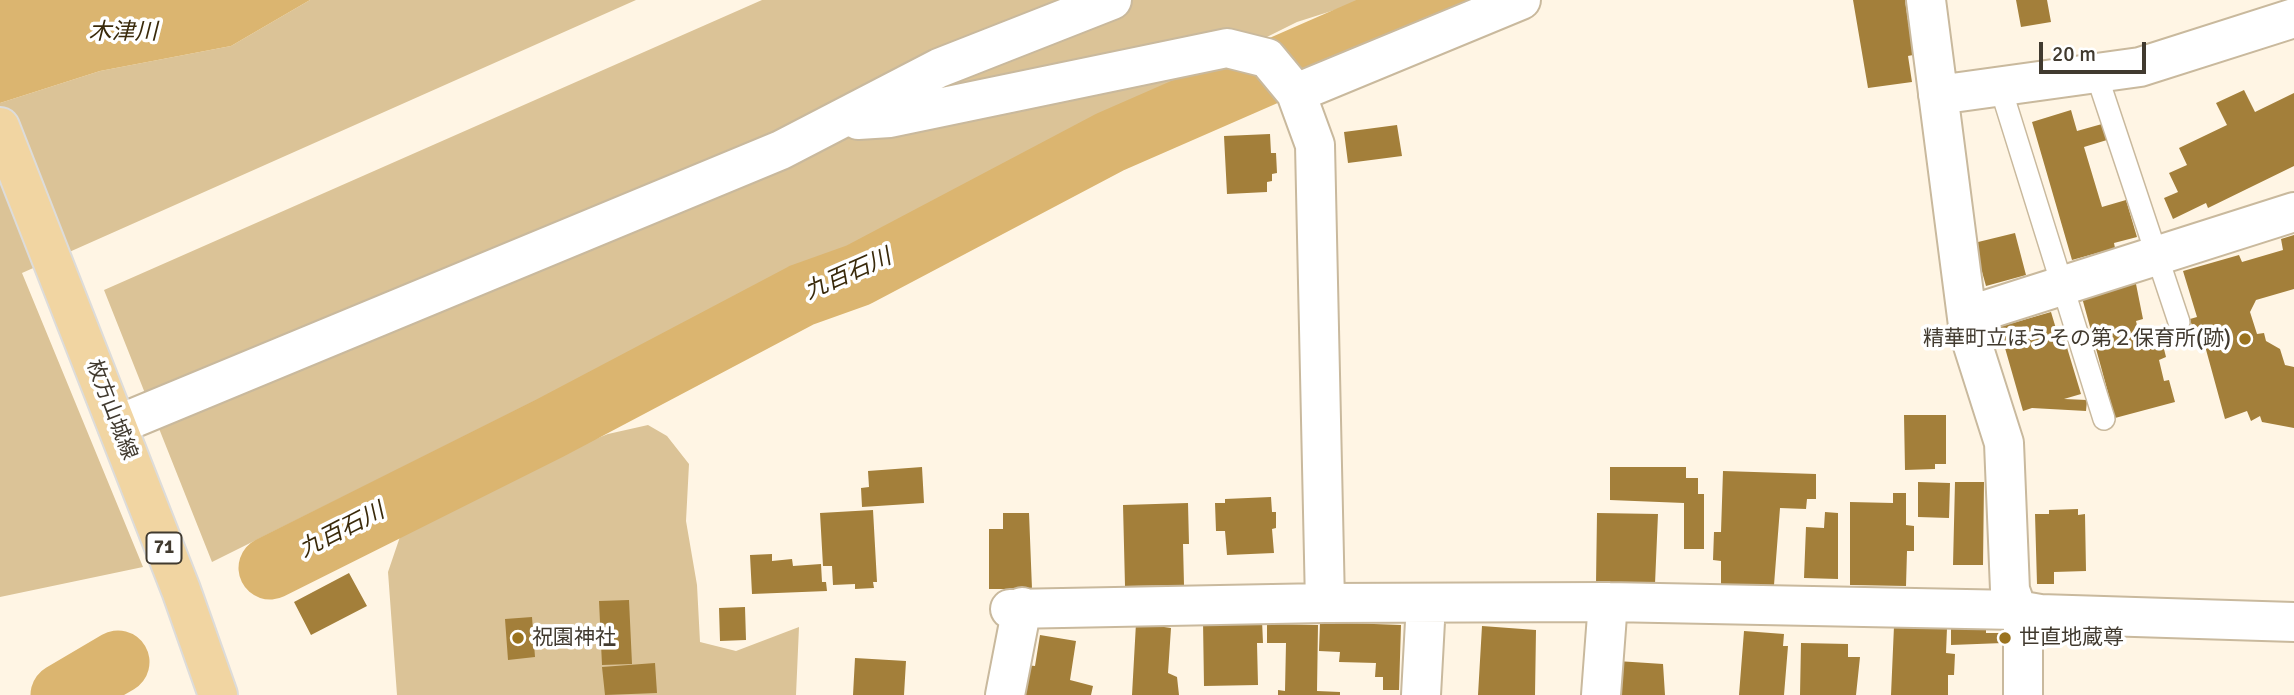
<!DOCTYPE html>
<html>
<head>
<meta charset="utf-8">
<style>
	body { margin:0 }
	#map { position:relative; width:2294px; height:695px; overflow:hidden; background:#fff5e4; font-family:Signika,sans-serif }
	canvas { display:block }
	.scale { position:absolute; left:2039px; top:42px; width:107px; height:32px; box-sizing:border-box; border:4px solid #413a2f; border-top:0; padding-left:9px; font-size:21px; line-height:24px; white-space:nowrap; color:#413a2f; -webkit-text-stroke:5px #fff; paint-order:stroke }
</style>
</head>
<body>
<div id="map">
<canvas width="2294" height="695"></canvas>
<div class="scale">20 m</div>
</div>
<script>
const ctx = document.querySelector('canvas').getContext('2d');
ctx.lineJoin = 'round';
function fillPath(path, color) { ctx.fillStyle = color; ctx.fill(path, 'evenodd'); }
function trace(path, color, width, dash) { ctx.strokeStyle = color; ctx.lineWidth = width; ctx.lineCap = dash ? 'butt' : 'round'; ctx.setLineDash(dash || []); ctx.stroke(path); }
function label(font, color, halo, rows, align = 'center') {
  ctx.font = font + ' Signika,"Noto Sans JP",sans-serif'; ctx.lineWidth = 7; ctx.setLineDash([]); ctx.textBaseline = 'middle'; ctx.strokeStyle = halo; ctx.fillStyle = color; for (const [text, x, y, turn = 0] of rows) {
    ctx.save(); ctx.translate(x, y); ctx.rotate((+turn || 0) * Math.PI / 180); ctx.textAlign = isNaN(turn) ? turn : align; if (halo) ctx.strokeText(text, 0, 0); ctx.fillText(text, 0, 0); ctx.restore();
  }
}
const green = new Path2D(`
	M310 0H636L22 273 143 567 0 597V103L100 71 231 46Z
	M762 0H1366L1297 22 212 562 104 290Z
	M648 425 667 436 689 464 686 521 697 585 700 642 736 651 799 627 796 695H397L388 572 404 525 437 501 608 434Z`);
const water = new Path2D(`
	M0 0H310L231 46 100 71 0 103Z`);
const river = new Path2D(`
	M270 568 550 428 802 295 858 275 1110 142 1435 0
	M62 695 118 662`);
const building = new Path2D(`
	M1853 0H1905L1913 55 1908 56 1912 82 1868 88Z
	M2016 0H2047L2051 22 2021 27Z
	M2244 90 2255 112 2294 93V166L2208 208 2206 203 2173 219 2164 198 2178 192 2169 173 2187 165 2179 148 2227 125 2216 103Z
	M2071 110 2077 131 2102 124 2107 140 2084 147 2102 207 2126 200 2137 237 2114 243 2115 248 2072 260 2032 122Z
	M1397 125 1402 156 1348 163 1344 132Z
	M1270 134 1271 153H1276L1277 173 1272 174V181L1267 182V192L1227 194 1224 136Z
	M2015 233 2026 275 1986 286 1974 243Z
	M2294 235V289L2256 300 2250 312 2257 334 2264 333 2266 341 2280 349 2285 365 2294 367V428L2262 422 2260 416 2251 421 2247 411 2225 419 2202 335 2195 336 2190 319 2197 317 2183 271 2239 255 2242 262 2283 250 2281 239Z
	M2135 279 2143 319 2136 321 2141 342 2161 337 2166 357 2159 360 2164 381 2169 380 2175 402 2115 418 2081 294Z
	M2051 312 2057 332 2062 331 2081 394 2064 399 2087 400 2086 411 2032 408 2023 411 1999 327Z
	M1904 415H1946V464H1935V469L1905 470Z
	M922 467 924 503 862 507 861 488 869 487 868 471Z
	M1610 467H1686V478H1698V494H1704V549H1684V503L1610 500Z
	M1723 471 1816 474V499H1807L1806 509 1780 508 1774 585 1721 584V561L1713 560 1714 532H1721Z
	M1918 482 1950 483 1949 518 1918 517Z
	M1955 482H1984L1983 565H1953Z
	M1893 493H1906V525L1914 526V551H1907L1906 586 1850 585V502L1893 503Z
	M1271 497 1272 512H1276V528L1272 529 1274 553 1227 555 1225 531H1216L1215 503H1225V499Z
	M1188 503 1189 544H1183L1184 585 1125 586 1123 505Z
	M2078 509V515L2085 514 2086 571 2054 572V584H2037L2035 514H2049V510Z
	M873 510 877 582H873L874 588 855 589V584L833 585 832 566H823L820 513Z
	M1825 512 1838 513V579L1804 578 1806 527 1824 528Z
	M1003 513H1029L1032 589H989V529H1003Z
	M1597 513 1658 514 1655 584H1596Z
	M772 554V561L792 559 793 566 821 564 822 582H826L827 591 752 594 750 555Z
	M349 573 367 606 311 635 294 602Z
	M629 600 632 664 602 665 599 601Z
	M745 607 746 640 720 641 719 608Z
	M532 617 535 657 508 660 505 619Z
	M1262 620 1263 643H1257L1258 685 1204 686 1203 621Z
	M1320 622 1401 625 1399 690H1383V677H1375L1376 663 1339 662 1340 652 1319 651Z
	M1136 623 1171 628 1168 673 1177 677 1179 695H1132Z
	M1267 624 1318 625 1317 691 1340 692V695H1278V690L1285 691 1286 643H1267Z
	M1482 626 1536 630 1535 695H1478Z
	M1894 626 1947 628 1946 653 1955 654 1954 675H1948V695H1891Z
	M1951 627H1986V633H2003V643L1951 645Z
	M1744 631 1784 634 1783 646H1788L1784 695H1739Z
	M1040 635 1076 641 1070 680 1093 686 1091 695H1021L1026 665 1035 666Z
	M1801 643 1848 644V657H1860L1856 695H1800Z
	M855 658 906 661 904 695H853Z
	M1617 661 1663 664 1665 695H1615Z
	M655 663 657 693 605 695 602 667Z`);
const service = new Path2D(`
	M2096 73 2179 322
	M2000 86 2104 419`);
const minor = new Path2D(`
	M1926 0 1969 333 2004 443 2010 590 2023 626V695
	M1296 93 1521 0
	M1938 95 2140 67 2294 18
	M858 120 890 118 1227 48 1267 58 1296 93 1315 145 1325 603
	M1967 316 2294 212
	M117 425 781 150 939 68 1112 0
	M1010 609 1325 603 1608 602 2017 610 2040 614 2294 622
	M1005 695 1022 607
	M1421 695 1426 603
	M1601 695 1608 602`);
const primary = new Path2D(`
	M0 127 181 590 218 695`);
const markers = [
	[2245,339,7,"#9a731f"],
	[518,638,7,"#9a731f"],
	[2005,638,7,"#9a731f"]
];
const shields = [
	[164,548,35]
];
const shieldNames = [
	["71",164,548]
];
const poiNames = [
	["精華町立ほうその第２保育所(跡)",2231,339,"right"],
	["祝園神社",532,638],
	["世直地蔵尊",2019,638]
];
const streetNames = [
	["枚方山城線",111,410,69]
];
const waterNames = [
	["木津川",123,33],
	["九百石川",848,275,-24],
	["九百石川",342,531,-27]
];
fillPath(green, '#dbc397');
fillPath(water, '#dbb570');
trace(river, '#dbb570', 63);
fillPath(building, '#a37f3a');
trace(service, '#c9b99d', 24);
trace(minor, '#c9b99d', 42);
trace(primary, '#dddcda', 42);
trace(service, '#fff', 21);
trace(minor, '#fff', 38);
trace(primary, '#f1d5a2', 38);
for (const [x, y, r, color] of markers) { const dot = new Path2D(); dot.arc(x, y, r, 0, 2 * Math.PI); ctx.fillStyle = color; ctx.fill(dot); trace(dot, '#fff', 2.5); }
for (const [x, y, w] of shields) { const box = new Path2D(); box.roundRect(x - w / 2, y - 15.5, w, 31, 5); ctx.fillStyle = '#fff'; ctx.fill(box); trace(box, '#413a2f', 2); }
label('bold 19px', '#413a2f', null, shieldNames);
label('21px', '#413a2f', '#fff', poiNames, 'left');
label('21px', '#413a2f', '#fff', streetNames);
label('italic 23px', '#3a2a0b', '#fff', waterNames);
</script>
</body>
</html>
